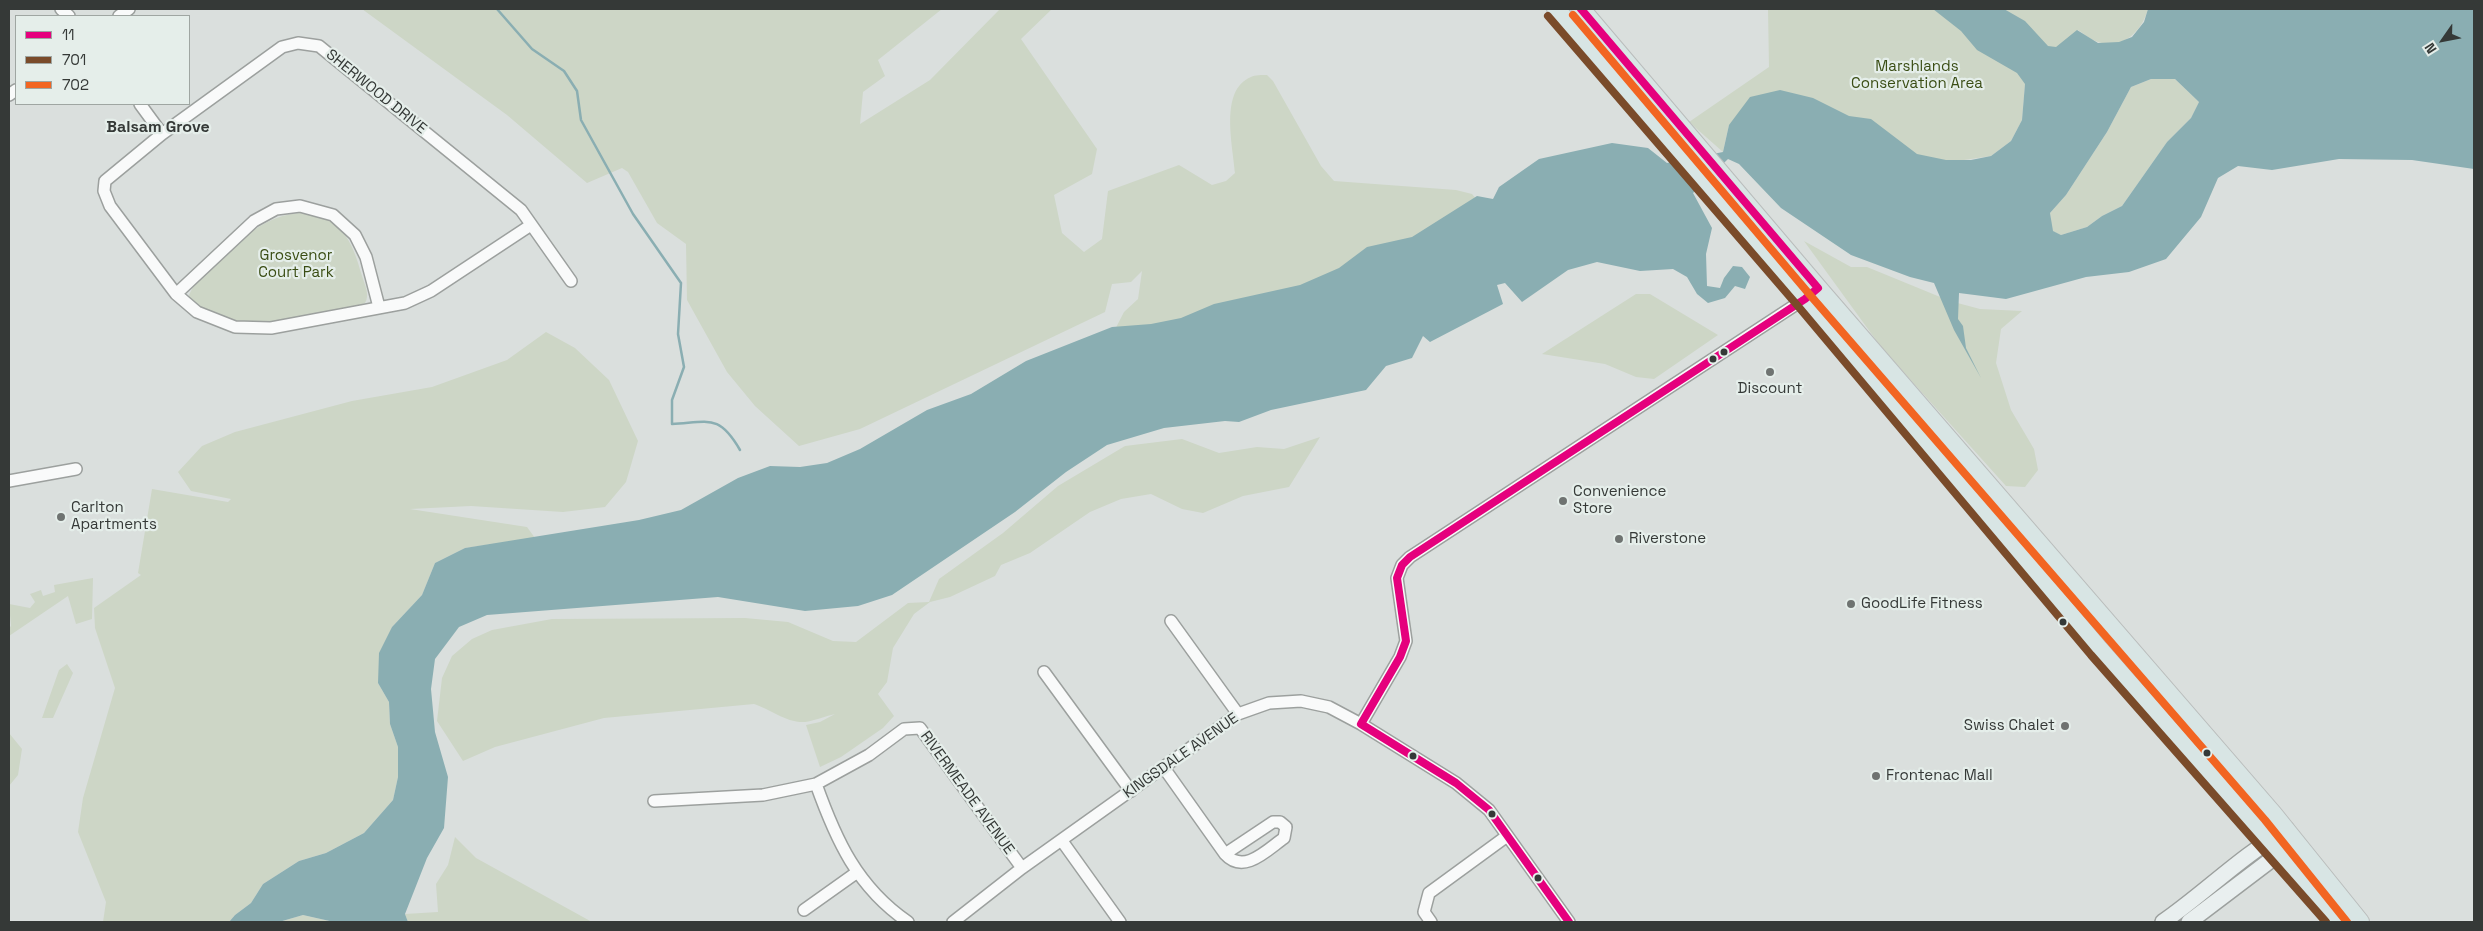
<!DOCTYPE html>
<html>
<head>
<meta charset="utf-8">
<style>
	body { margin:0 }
	#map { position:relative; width:2483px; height:931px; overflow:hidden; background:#dadfdd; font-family:"Space Grotesk",sans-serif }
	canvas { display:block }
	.frame { position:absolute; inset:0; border:10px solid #353937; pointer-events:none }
	.legend { position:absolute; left:15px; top:15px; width:175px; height:90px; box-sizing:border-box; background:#e5eeea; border:1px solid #9fa6a2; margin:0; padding:6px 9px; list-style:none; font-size:15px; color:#353937 }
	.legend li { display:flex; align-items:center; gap:10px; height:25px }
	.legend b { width:25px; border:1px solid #9fa6a2 }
	.north { position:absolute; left:2418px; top:15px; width:50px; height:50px; -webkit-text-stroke:4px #e5eeea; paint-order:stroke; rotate:237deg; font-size:14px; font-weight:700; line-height:20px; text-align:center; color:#353937 }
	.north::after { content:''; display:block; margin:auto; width:18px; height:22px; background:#353937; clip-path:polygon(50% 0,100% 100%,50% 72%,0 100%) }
</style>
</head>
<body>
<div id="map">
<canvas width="2483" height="931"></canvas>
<div class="frame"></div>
<ul class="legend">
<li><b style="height:6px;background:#e5007d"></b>11</li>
<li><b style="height:6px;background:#7a4b2a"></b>701</li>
<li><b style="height:6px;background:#f26522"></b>702</li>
</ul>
<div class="north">N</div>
</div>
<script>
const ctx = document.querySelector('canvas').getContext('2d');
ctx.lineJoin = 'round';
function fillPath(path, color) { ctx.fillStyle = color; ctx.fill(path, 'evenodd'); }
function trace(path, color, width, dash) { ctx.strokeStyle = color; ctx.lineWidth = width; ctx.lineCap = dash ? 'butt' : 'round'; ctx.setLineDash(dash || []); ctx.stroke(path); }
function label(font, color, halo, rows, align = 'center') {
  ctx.font = font + ' "Space Grotesk",sans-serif'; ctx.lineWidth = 4.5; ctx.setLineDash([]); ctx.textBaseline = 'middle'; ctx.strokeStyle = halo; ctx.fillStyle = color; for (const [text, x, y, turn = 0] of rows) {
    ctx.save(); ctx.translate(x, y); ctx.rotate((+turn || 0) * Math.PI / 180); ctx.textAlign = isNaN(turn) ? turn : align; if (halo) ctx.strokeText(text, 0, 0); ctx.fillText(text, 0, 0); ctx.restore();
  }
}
const green = new Path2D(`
	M362 9H942L878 60 885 76 863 92 860 124 930 80 1000 9H1052L1021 39 1097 149 1092 174 1054 195 1062 233 1084 252 1102 239 1108 191 1179 165 1212 185 1226 181 1235 173C1233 145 1219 90 1251 77 1255 75 1262 75 1267 75L1273 81 1321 166 1334 181 1456 190 1472 194 1487 212 1429 254 1107 345 1124 312 1138 299 1142 271 1131 282 1112 284 1105 312 860 429 799 446 755 406 727 372 687 300 686 244 657 223 628 172 622 168 587 183 507 115Z
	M1768 9H2148C2142 31 2123 50 2098 42 2091 40 2084 34 2078 30L2025 85 2022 120 2011 141 1991 156 1964 160 1947 173 1729 125 1723 152 1689 122 1769 67Z
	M2151 79H2175L2199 102 2191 118 2167 142 2122 206 2102 216 2087 227 2061 235 2052 231 2050 213 2066 195 2107 132 2131 87Z
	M299 213C341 215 352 240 362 276 365 285 370 295 365 303 351 308 334 310 319 313 272 322 231 334 190 300L189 295 193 287C224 257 253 217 299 213Z
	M1804 241 1851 267H1867L1950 301 1980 309 2022 311 2001 329 1996 363 2011 410 2034 449 2038 470 2025 487 2006 486 1881 347Z
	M1636 294H1650L1718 335 1654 379 1636 377 1605 364 1542 354Z
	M546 332 575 348 609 380 638 441 626 482 605 507 563 512 471 506 410 509 527 527 535 538 465 548 435 563 422 595 392 627 378 683 389 702 390 724 398 747V777L393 800 364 833 326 853 299 861 263 884 251 903 235 915 229 922H103L106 902 78 832 83 798 115 688 95 628 94 608 141 575 138 573 152 489 228 502 231 499 191 491 178 472 202 446 235 432 352 401 432 387 507 360Z
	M1320 437 1289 487 1243 496 1203 513 1182 509 1151 494 1121 499 1090 512 1030 553 1001 565 995 576 950 597 930 602 914 614 893 648 887 682 878 694 894 716 883 728 841 757 820 767 806 725 820 722 835 714C825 716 814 721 805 722 786 723 770 709 754 704L604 718 495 747 463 761 437 721 442 678 452 656 472 639 492 630 552 619 745 618 788 622 833 641 856 642 908 603 929 602 939 579 1003 533 1058 486 1125 446 1182 439 1219 453 1257 447 1284 449Z
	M93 578 92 619 76 624 68 596 9 636V628L11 626 9 604 30 608 35 602 30 594 41 590 43 596 55 592 54 585Z
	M67 664 73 673 53 718H42L59 670Z
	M9 733 22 749 18 775 9 786Z
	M455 837 476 858 592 922H408L404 911 405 914 438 912 436 884 448 865Z
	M303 915 334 922H279Z`);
const water = new Path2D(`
	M1933 9H2004L2025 21 2048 46 2056 47 2077 30 2098 43 2119 42 2132 37 2144 22 2148 9H2474V169L2412 160 2339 159 2272 170 2238 166 2218 178 2201 217 2166 259 2129 272 2086 277 2006 299 1959 293 1958 319 1963 326 1966 348 1981 378 1954 330 1934 283 1910 277 1851 255 1781 208 1739 164 1728 159 1693 193 1712 228 1706 254 1707 286 1720 288 1724 278 1733 266 1742 267 1750 277 1745 289 1735 286 1725 298 1708 303 1697 294 1687 277 1673 269 1640 271 1597 262 1568 270 1522 302 1505 283 1497 285 1503 304 1430 342 1423 336 1412 358 1386 366 1366 390 1271 410 1239 422 1225 421 1164 428 1107 445 1066 472 1015 512 892 595 858 606 805 611 718 597 487 615 459 627 435 659 431 689 435 732 448 777 444 828 427 858 405 914 408 922H334L303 915 279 922H229L235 915 251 903 263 884 299 861 326 853 364 833 393 800 398 777V747L390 724 389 702 378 683 379 653 392 627 422 595 435 563 465 548 639 520 681 510 738 478 770 466 800 467 827 463 860 449 927 410 971 394 1026 361 1112 327 1151 324 1181 318 1214 304 1300 285 1339 268 1367 247 1412 237 1477 196 1493 199 1499 187 1539 159 1612 143 1648 148 1667 163 1723 152 1729 125 1750 97 1780 90 1813 98 1849 116 1871 119 1917 154 1946 160H1971L1991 156 2011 141 2022 120 2025 84 2017 73 1977 50 1961 31ZM2151 79H2175L2199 102 2191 118 2167 142 2122 206 2102 216 2087 227 2061 235 2053 231 2050 213 2066 195 2107 132 2131 87Z`);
const stream = new Path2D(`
	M497 9 532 49 564 71 577 91 581 120 633 214 681 283 678 334 684 367 672 400V424C710 422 719 414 740 450`);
const minor = new Path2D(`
	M61 9 69 16
	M119 16 129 9
	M9 95 16 90
	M140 104 162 134
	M531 225 431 291 405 303 271 328 235 327 197 312 176 294 110 206 104 191 105 181 162 134 282 47 298 43 319 46 521 210 571 281
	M176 294 254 221 276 209 300 206 333 215 355 235 366 257 379 307
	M9 481 76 469
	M1171 621 1238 714
	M1044 672 1131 791
	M1361 724 1400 657 1406 641 1397 578 1402 565 1410 557 1809 296
	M1164 768 1225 854C1244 875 1267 850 1284 838L1286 827 1280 822H1273L1225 854
	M816 784C836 840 857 887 908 922
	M654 801 763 795 816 784 869 755 904 729 920 728 1022 868
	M1062 841 1120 922
	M804 910 856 873
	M953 922 1022 868 1238 714 1269 703 1301 701 1329 707 1361 724 1456 783 1489 810 1569 922
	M1431 922 1424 912 1429 893 1507 836`);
const secondary = new Path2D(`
	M2163 922C2205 893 2242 855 2287 830
	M2189 922 2280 853`);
const primary = new Path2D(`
	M1556 9 1805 299 2099 649 2339 922
	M1581 9 1818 288 2273 814 2360 922`);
const bus1 = new Path2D(`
	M1361 724 1400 657 1406 641 1397 578 1402 565 1410 557 1805 299 1818 288 1581 9
	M1361 724 1456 783 1489 810 1569 922`);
const bus2 = new Path2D(`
	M1548 16 1797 305 2091 655 2326 922`);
const bus3 = new Path2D(`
	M1573 15 1810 295 2265 820 2347 922`);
const markers = [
	[1724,352,4.5,"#353937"],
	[1713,359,4.5,"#353937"],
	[1770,372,5,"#6f7371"],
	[1563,501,5,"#6f7371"],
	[61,517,5,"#6f7371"],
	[1619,539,5,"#6f7371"],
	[1851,604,5,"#6f7371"],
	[2063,622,4.5,"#353937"],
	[2065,726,5,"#6f7371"],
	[2207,753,4.5,"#353937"],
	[1413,756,4.5,"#353937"],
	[1876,776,5,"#6f7371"],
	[1492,814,4.5,"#353937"],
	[1538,878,4.5,"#353937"]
];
const parkNames = [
	["Marshlands",1917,67],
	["Conservation Area",1917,84],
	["Grosvenor",296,256],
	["Court Park",296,273]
];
const streetNames = [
	["SHERWOOD DRIVE",376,92,39],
	["KINGSDALE AVENUE",1181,756,-35],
	["RIVERMEADE AVENUE",967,793,54]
];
const poiNames = [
	["Discount",1770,389,"center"],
	["Convenience",1573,492],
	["Store",1573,509],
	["Carlton",71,508],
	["Apartments",71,525],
	["Riverstone",1629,539],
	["GoodLife Fitness",1861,604],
	["Swiss Chalet",2055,726,"right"],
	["Frontenac Mall",1886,776]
];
const neighbourhoodNames = [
	["Balsam Grove",158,128]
];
fillPath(green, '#cdd6c6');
fillPath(water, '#8aaeb2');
trace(stream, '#8aaeb2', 2.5);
trace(minor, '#9ca09e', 14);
trace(secondary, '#9ca09e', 18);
trace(primary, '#babdbc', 20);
trace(minor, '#f9fafa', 11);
trace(secondary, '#e9efef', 15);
trace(primary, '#d8e5e4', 18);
trace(bus1, '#e5007d', 8);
trace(bus2, '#7a4b2a', 8);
trace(bus3, '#f26522', 8);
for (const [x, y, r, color] of markers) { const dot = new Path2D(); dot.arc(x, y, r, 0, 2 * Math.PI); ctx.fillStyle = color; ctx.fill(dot); trace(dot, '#e5eeea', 2); }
label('15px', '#3a4d14', '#e5eeea', parkNames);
label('15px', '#353937', '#e5eeea', streetNames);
label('15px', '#353937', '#e5eeea', poiNames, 'left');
label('bold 16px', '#353937', '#e5eeea', neighbourhoodNames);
</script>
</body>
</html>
